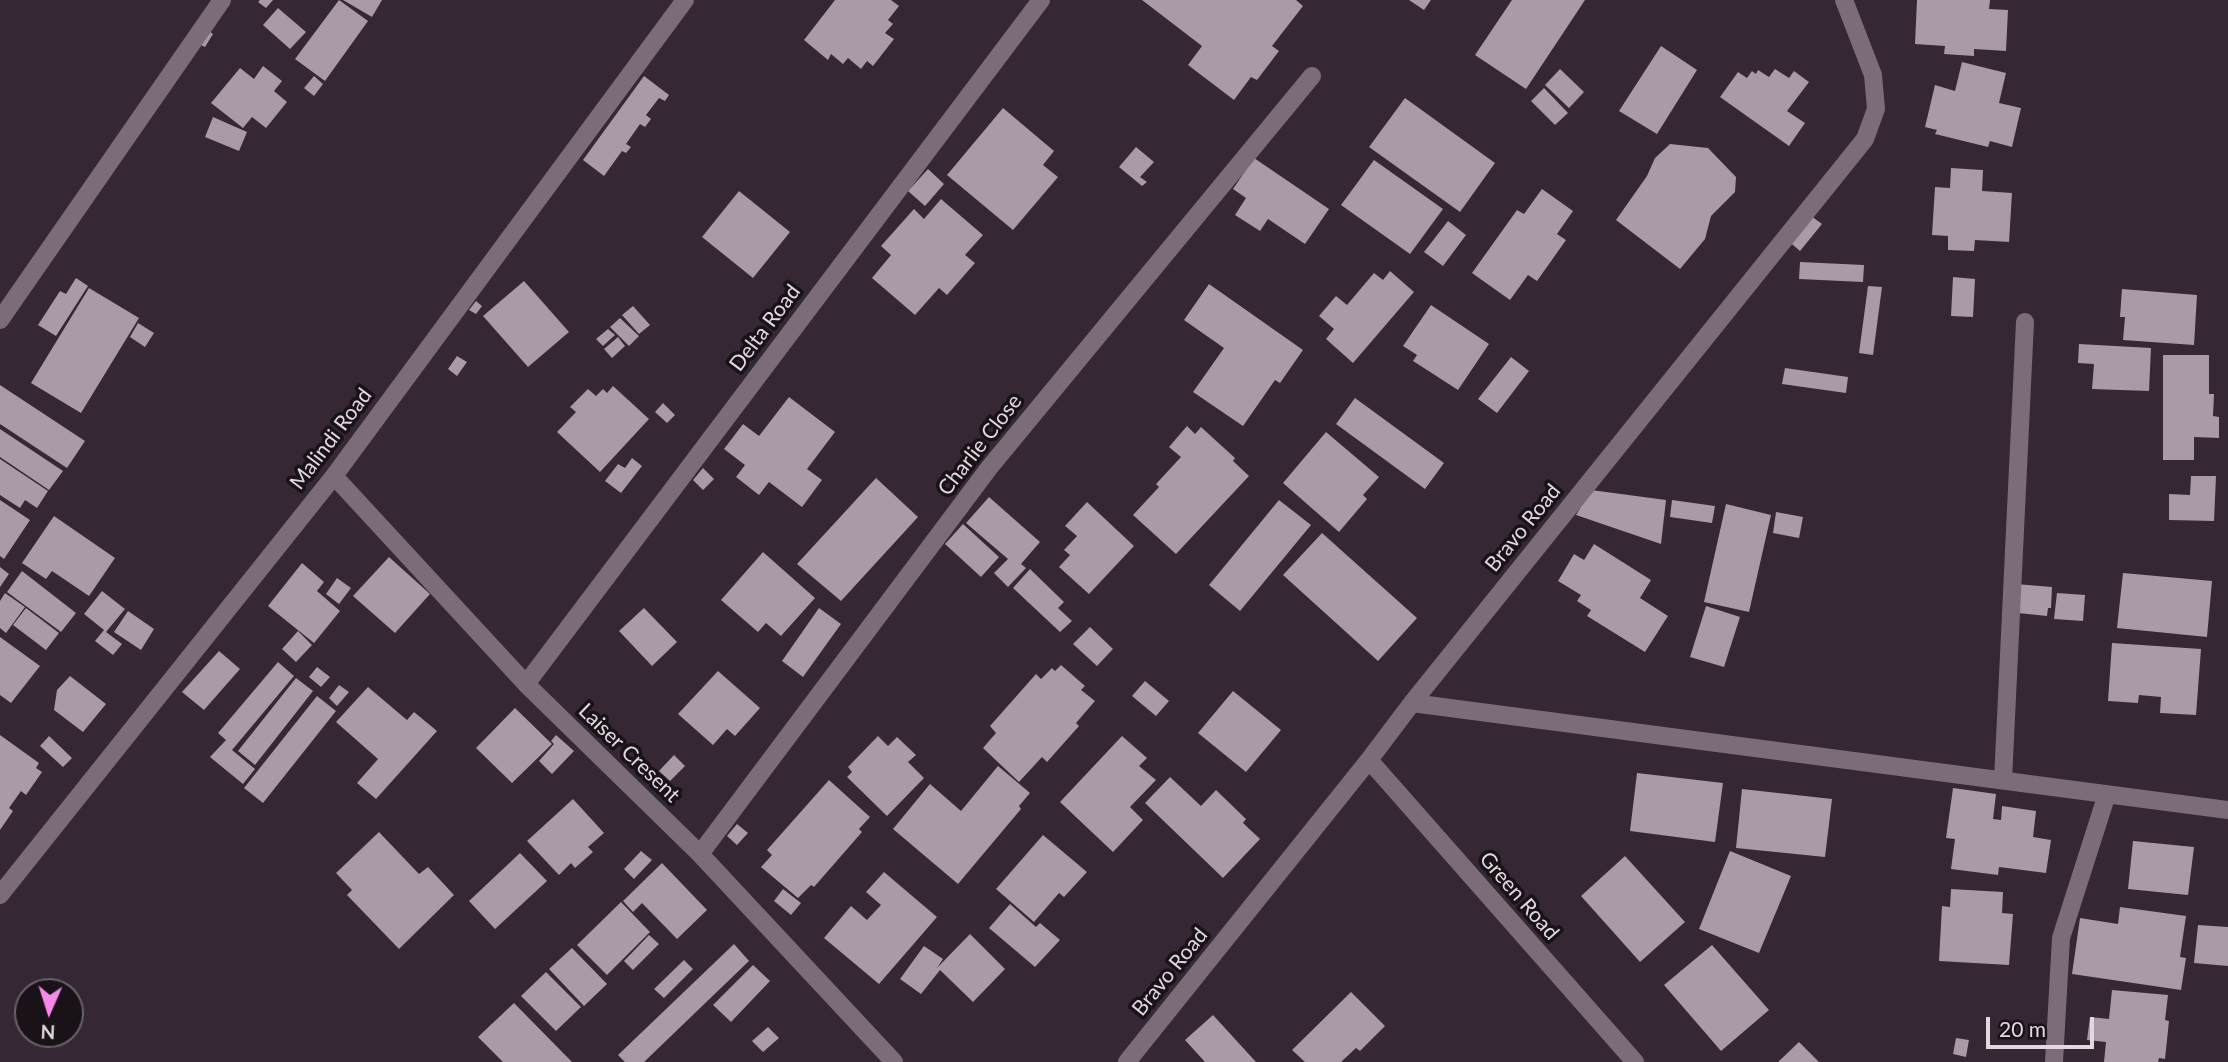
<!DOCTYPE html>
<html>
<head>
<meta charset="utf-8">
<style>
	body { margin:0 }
	#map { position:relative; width:2228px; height:1062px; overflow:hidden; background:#352733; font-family:Lato,sans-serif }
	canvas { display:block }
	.north { position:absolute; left:14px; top:978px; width:70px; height:70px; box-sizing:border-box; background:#191218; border:2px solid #696268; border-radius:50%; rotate:183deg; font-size:19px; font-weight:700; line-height:28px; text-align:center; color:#e2d9e0 }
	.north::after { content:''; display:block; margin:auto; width:24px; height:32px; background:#f788ec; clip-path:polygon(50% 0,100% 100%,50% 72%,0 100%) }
	.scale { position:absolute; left:1986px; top:1017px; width:108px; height:32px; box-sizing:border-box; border:4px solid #e2d9e0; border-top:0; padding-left:9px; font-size:21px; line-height:24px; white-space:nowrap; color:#e2d9e0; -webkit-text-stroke:5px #191218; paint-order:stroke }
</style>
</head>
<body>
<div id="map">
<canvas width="2228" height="1062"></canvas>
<div class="north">N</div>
<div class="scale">20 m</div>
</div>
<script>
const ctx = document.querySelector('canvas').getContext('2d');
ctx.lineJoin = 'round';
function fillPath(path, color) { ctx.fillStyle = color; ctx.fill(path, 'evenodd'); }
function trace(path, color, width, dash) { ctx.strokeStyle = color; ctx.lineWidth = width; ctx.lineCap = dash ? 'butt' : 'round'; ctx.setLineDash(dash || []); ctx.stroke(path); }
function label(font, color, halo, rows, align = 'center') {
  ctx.font = font + ' Lato,sans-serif'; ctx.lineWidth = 7; ctx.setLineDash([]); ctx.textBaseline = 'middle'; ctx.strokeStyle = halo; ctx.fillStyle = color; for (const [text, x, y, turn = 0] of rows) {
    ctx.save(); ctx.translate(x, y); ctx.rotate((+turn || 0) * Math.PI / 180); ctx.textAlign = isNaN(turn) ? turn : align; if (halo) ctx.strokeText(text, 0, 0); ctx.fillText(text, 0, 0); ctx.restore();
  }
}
const building = new Path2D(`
	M260 0H273L266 8 258 2Z
	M339 0 368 21 325 81 295 59Z
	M343 0H382L372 17Z
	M835 0H891L899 6 888 20 893 24 885 33 894 39 873 66 867 61 861 69 848 58 843 64 831 54 828 60 804 40Z
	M1142 0H1296L1303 6 1272 46 1279 51 1257 80 1251 77 1234 100 1188 65 1202 46Z
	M1409 0H1431L1424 10Z
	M1512 0H1585L1526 89 1475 55Z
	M1917 0H1990L1989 9 2008 10 2006 51 1974 49V56L1944 54 1945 46 1915 44Z
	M278 8 306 32 290 49 263 25Z
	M209 31 213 34 205 47 199 44Z
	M1661 46 1697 70 1657 134 1619 111Z
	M1962 62 2006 73 1999 103 2021 108 2012 147 1990 141 1988 147 1935 134 1937 130 1925 127 1935 85 1955 91Z
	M263 66 282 81 274 91 287 102 266 128 252 117 243 128 211 103 240 68 254 79Z
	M1560 69 1584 92 1569 108 1545 85Z
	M1775 69 1789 78 1794 71 1809 82 1787 111 1805 123 1789 146 1720 97 1738 72 1747 78 1752 71 1756 74 1758 70 1769 77Z
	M314 76 323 84 314 96 304 88Z
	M644 76 669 95 665 101 659 98 646 115 651 119 645 127 640 124 626 144 631 147 626 153 622 151 604 176 583 160Z
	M1544 88 1568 113 1555 125 1531 101Z
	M1405 98 1495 163 1460 212 1369 147Z
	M1003 108 1054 151 1043 165 1058 177 1013 230 947 175Z
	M213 117 247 132 239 151 205 137Z
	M1670 144 1708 148 1736 177 1735 192 1711 216 1705 239 1680 269 1616 220 1647 176 1655 158Z
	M1136 147 1154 162 1140 177 1147 182 1142 186 1119 167Z
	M1254 158 1329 209 1305 244 1268 219 1260 231 1235 215 1246 198 1233 189Z
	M1374 160 1443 209 1410 254 1341 205Z
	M1951 168 1983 170 1982 191 2012 193 2009 242 1975 240 1974 251 1948 250V236L1932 235 1935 187 1950 188Z
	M928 169 944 184 925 206 908 191Z
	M1542 189 1573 211 1557 234 1566 240 1537 281 1528 275 1510 300 1472 273 1517 210 1524 214Z
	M739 191 790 232 753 278 702 237Z
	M941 199 983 235 965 255 975 263 947 295 939 288 915 315 872 278 891 255 881 246 914 209 924 219Z
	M1807 213 1822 224 1800 251 1786 239Z
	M1448 221 1466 235 1443 266 1424 252Z
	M1800 262 1864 265 1863 282 1799 279Z
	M1390 271 1414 292 1353 363 1326 339 1334 329 1319 316 1336 296 1347 305 1374 273 1383 280Z
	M1953 277 1975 279 1973 317 1951 316Z
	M76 278 88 286 56 336 38 325 60 291 66 294Z
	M524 281 569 332 528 367 483 316Z
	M1209 284 1303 350 1280 383 1275 380 1243 426 1193 392 1224 348 1184 320Z
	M1868 286 1882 287 1873 355 1859 353Z
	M89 288 139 318 81 413 31 383Z
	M2122 289 2197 295 2194 345 2123 340 2125 317H2120Z
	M476 301 482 306 476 314 469 310Z
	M1431 305 1489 344 1458 390 1413 361 1417 355 1403 346Z
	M633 306 650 325 639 334 622 315Z
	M620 318 639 336 629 346 610 327Z
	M138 323 154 333 145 347 130 337Z
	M608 329 615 335 603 346 596 339Z
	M618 337 625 346 612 358 604 349Z
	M2079 344 2151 348 2149 391 2092 389 2094 364 2078 363Z
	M2163 355H2209V394H2214L2213 416 2219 417V438L2194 437V460H2163Z
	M457 356 467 362 457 376 448 369Z
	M1511 357 1529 371 1497 413 1478 399Z
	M1785 368 1848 377 1846 393 1782 384Z
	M0 385 85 441 67 468 0 424Z
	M613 386 649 419 600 472 557 432 576 412 570 407 588 389 596 396 603 389 607 393Z
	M789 397 835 432 807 469 822 480 802 507 769 482 759 495 736 477 745 465 724 449 743 424 759 436Z
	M1355 398 1444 463 1425 489 1336 424Z
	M663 403 675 415 667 423 655 412Z
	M1187 426 1195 434 1201 427 1235 458 1233 461 1249 476 1176 554 1133 515 1159 487 1156 484 1181 457 1169 447Z
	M0 429 63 471 49 490 0 457Z
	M1326 432 1379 477 1363 495 1367 499 1339 532 1283 483Z
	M632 458 642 466 621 493 605 481 618 464 625 468Z
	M0 459 48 491 37 508 25 500 20 508 0 495Z
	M703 468 714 479 703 490 693 480Z
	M2191 476H2216L2214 521 2169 520V494L2190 495Z
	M876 478 918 517 841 601 797 564Z
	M1591 490 1666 500 1661 544 1576 515Z
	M989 497 1040 542 1021 564 1026 568 1008 587 994 573 1008 559 966 523Z
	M0 500 30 520 4 559 0 556Z
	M1279 500 1311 525 1240 611 1209 585Z
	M1672 500 1715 506 1712 523 1670 517Z
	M1087 502 1134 546 1089 594 1059 567 1070 555 1064 550 1077 536 1065 526Z
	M1726 504 1771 515 1749 612 1704 602Z
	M1776 512 1803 517 1799 538 1773 533Z
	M54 516 115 558 89 596 52 571 46 579 22 563Z
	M963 524 999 557 981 577 945 544Z
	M1322 533 1417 618 1378 661 1283 575Z
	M1594 544 1651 580 1640 598 1668 616 1645 652 1587 616 1591 610 1577 601 1581 595 1558 581 1574 554 1584 560Z
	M763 552 815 598 781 636 766 623 758 632 721 600Z
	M389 557 430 594 395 633 353 596Z
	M302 563 324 582 317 591 340 611 314 643 268 606Z
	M0 567 9 574 0 587Z
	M1030 569 1064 602 1058 608 1072 621 1060 632 1013 588Z
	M22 571 76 613 61 632 7 592Z
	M2123 573 2212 581 2207 637 2117 628Z
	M337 578 351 588 339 604 326 594Z
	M2016 584 2052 587 2051 608H2048L2047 616 2018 613Z
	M102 591 125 609 106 632 122 644 113 655 95 641 104 630 84 614Z
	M5 593 25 607 6 633 0 628V601Z
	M2057 593 2085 595 2083 621 2054 619Z
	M1706 606 1740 617 1724 667 1690 657Z
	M26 608 59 633 46 650 13 625Z
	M644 608 677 642 652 666 619 631Z
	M819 608 841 624 803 677 782 661Z
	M128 611 154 629 141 650 114 632Z
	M1090 627 1113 649 1097 666 1073 644Z
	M298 631 312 645 296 662 282 649Z
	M0 637 40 666 11 703 0 695Z
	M2112 643 2201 649 2196 715 2160 713 2161 697 2139 695 2138 703 2108 701Z
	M219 651 240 669 204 710 182 692Z
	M278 662 294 676 232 750 255 769 243 784 210 757 226 740 218 733Z
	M1061 665 1085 686 1081 690 1095 701 1076 723 1079 726 1047 762 1042 757 1019 782 983 748 996 733 990 726 1036 674 1041 679 1052 668 1055 671Z
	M317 667 330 677 321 687 309 677Z
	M718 671 760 708 735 736 727 729 713 745 678 714Z
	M70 676 106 704 83 732 54 710 57 690Z
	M296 678 313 691 255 765 238 751Z
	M1145 681 1169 701 1156 716 1132 696Z
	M339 685 349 692 337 706 329 698Z
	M368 687 407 720 414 712 437 731 376 799 357 783 378 759 336 722Z
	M1233 691 1281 730 1246 772 1198 733Z
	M317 696 336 711 263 803 244 788Z
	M515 708 552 744 512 783 476 748Z
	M0 735 39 763 36 768 42 772 26 795 21 791 9 808 13 811 0 830Z
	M556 735 574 751 552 774 539 761 554 744 551 741Z
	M49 736 72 758 63 767 40 746Z
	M878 736 888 746 897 737 916 755 908 762 924 778 887 816 847 777 852 772 848 767Z
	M1122 736 1147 758 1139 766 1156 780 1130 807 1143 820 1113 852 1060 802Z
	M674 755 685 766 670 781 659 771Z
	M998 766 1030 793 1019 806 1021 809 958 884 893 829 930 784 961 811Z
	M1637 773 1723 783 1715 842 1630 831Z
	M1170 777 1201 806 1216 790 1246 819 1243 823 1260 839 1223 878 1145 803Z
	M829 780 870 817 859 829 862 832 814 887 811 885 798 898 761 867 772 855 767 850Z
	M1953 788 1996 794 1993 819 2001 820 2002 806 2036 811 2033 837 2051 840 2046 873 1999 867 1998 875 1951 869 1955 839 1946 838Z
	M1742 789 1832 799 1825 857 1736 848Z
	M573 799 604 833 588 847 593 852 575 868 571 863 559 875 527 841Z
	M737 824 748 833 737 845 727 836Z
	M379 832 419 874 428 867 454 895 399 949 347 895 352 890 336 873Z
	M1043 835 1087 872 1064 897 1059 893 1034 922 996 889Z
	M2133 841 2194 847 2188 895 2128 889Z
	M641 851 652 860 634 879 624 869Z
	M1730 851 1791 876 1759 953 1699 929Z
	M520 853 547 881 495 929 469 901Z
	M1625 856 1685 922 1640 962 1581 896Z
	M662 863 707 910 677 939 642 903 633 912 623 901Z
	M884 872 937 917 879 984 824 938 851 906 867 920 881 905 866 892Z
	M783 889 801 903 791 915 774 901Z
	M1951 889 2003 892 2002 913 2013 914 2009 965 1939 961 1942 906 1950 907Z
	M621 902 650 932 607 975 577 945Z
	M1010 904 1036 927 1040 923 1060 940 1035 967 989 928Z
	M2120 907 2186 916 2180 957 2186 958 2181 990 2072 974 2080 918 2118 924Z
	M2198 925 2228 927V966L2194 963Z
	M970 934 1005 969 973 1002 940 970 921 994 900 979 924 946 943 959 937 968Z
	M649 935 659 944 633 970 624 961Z
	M734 944 749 961 644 1062H625L618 1055Z
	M1712 945 1769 1010 1721 1051 1664 985Z
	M572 948 607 984 584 1006 549 969Z
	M684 960 693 969 664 998 654 989Z
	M753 965 770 981 731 1022 713 1005Z
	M546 972 581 1007 556 1031 521 996Z
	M2112 990 2168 995 2165 1020 2169 1021 2165 1059 2159 1058 2158 1062H2104L2106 1042 2087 1040 2090 1017 2109 1019Z
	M1351 992 1385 1026 1360 1051 1356 1048 1341 1062H1305L1292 1050Z
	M514 1003 572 1062H503L478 1037Z
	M1213 1015 1256 1062H1205L1185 1040Z
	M768 1027 779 1038 763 1052 752 1041Z
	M1956 1038 1969 1040 1966 1057 1953 1054Z
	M1799 1042 1819 1062H1778Z`);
const minor = new Path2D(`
	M0 320 222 0
	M334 476 526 684 700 854 894 1062
	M526 684 1041 0
	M1412 703 2228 810
	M1369 760 1635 1062
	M2003 780 2025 322
	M700 854 989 468 1312 76
	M0 895 334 476 685 0
	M1127 1062 1369 760 1412 703 1865 139 1876 109 1873 75 1844 0
	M2054 1062 2061 938 2107 794`);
const streetNames = [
	["Delta Road",765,328,-53],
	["Malindi Road",331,439,-53],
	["Charlie Close",980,445,-52],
	["Bravo Road",1523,528,-51],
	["Laiser Cresent",629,753,44],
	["Green Road",1519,896,49],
	["Bravo Road",1170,972,-51]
];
fillPath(building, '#aa99a7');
trace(minor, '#7c6c7a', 18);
label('21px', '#e2d9e0', '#191218', streetNames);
</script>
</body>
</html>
